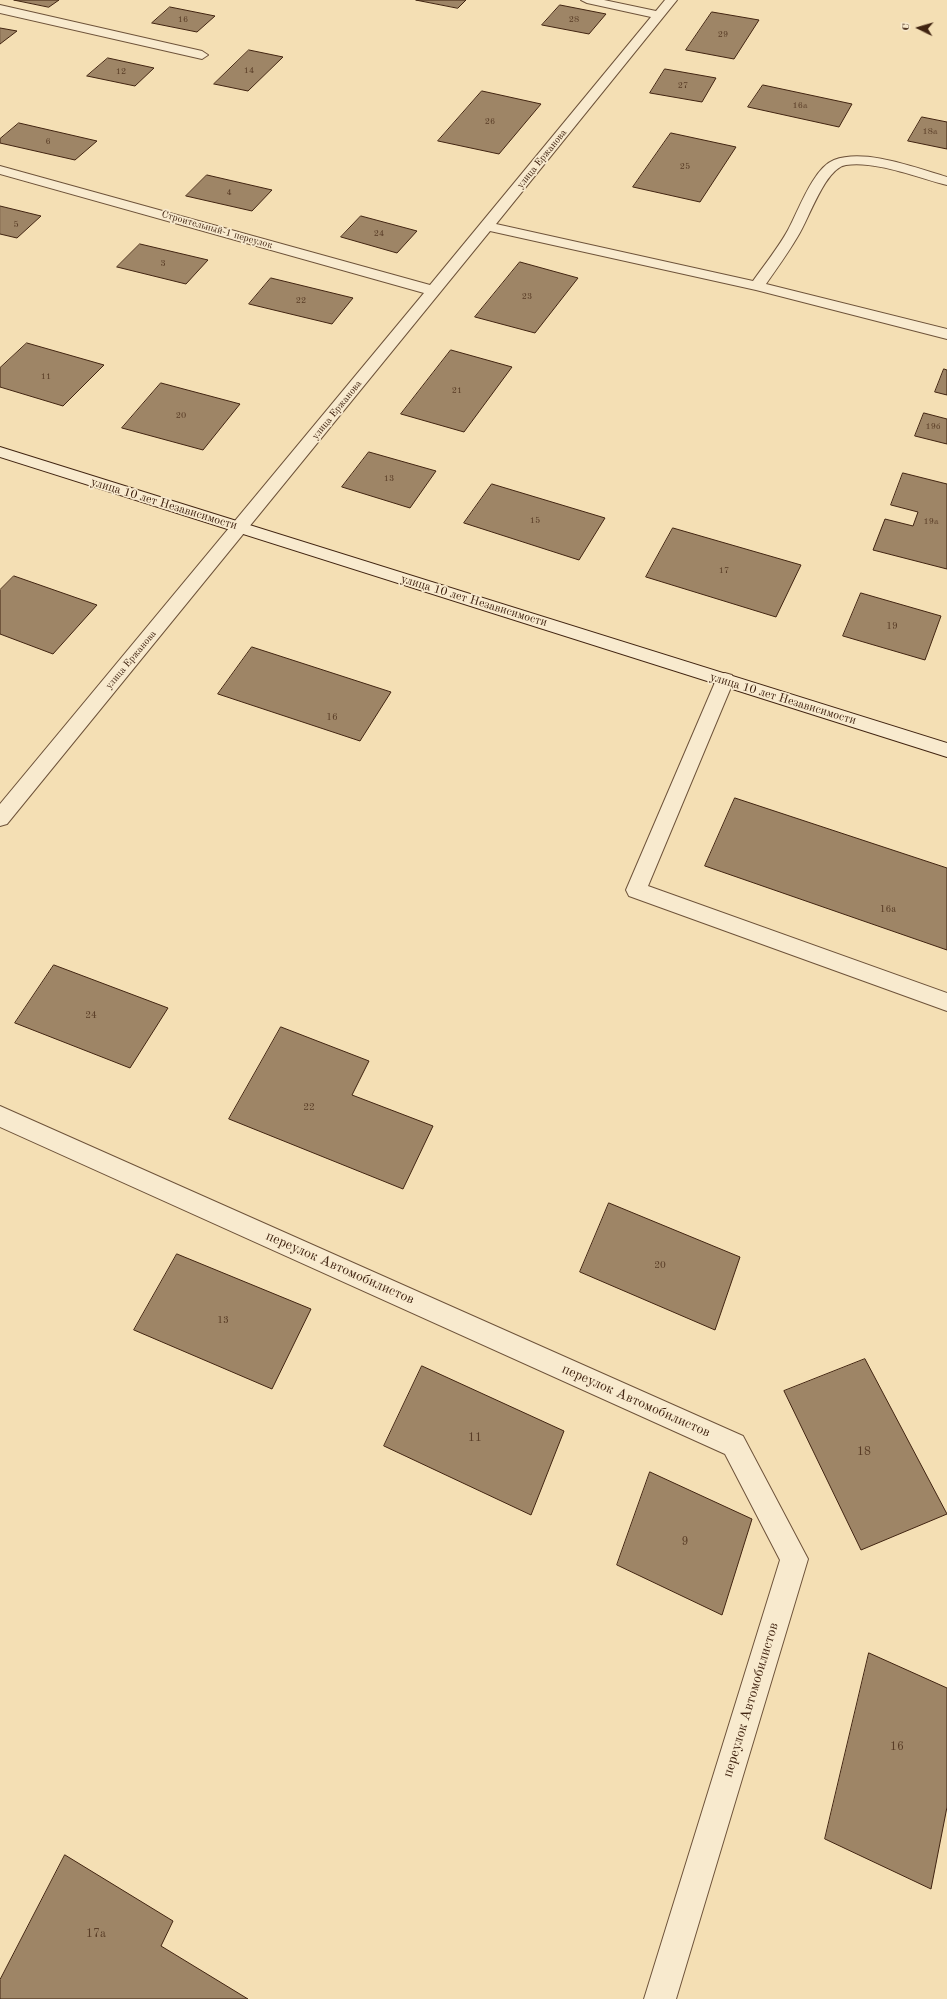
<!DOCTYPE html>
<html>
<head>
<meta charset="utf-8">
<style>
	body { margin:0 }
	#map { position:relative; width:947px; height:1999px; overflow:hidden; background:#f4dfb4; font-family:"Old Standard TT",serif }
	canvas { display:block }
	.north { position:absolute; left:899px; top:8px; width:40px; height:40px; -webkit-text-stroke:3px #f8eace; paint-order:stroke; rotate:275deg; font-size:11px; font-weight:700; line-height:16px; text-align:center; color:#412411 }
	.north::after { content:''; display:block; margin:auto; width:14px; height:18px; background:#412411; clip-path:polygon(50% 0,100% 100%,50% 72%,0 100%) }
</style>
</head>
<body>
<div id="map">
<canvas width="947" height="1999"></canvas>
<div class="north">С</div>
</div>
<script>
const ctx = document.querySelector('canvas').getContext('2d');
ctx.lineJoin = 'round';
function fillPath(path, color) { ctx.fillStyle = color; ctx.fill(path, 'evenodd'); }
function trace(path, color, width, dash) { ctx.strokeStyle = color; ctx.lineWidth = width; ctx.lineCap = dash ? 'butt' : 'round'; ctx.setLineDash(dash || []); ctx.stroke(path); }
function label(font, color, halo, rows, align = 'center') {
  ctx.font = font + ' "Old Standard TT",serif'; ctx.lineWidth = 3.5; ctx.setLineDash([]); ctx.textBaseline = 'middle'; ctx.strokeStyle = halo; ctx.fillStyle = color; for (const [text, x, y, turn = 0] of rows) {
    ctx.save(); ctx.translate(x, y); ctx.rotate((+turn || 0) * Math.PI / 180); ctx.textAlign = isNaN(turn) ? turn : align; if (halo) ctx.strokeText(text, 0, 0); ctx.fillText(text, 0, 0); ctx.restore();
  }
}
const building = new Path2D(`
	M14 0H59L49 7Z
	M416 0H466L458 8Z
	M560 5 606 14 589 34 542 25Z
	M170 7 215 16 197 32 152 23Z
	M712 12 759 20 734 59 686 50Z
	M0 28 17 31 0 44Z
	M249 50 283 57 248 91 214 84Z
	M108 58 154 68 135 86 87 76Z
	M665 69 716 78 702 102 650 93Z
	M763 85 852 104 839 127 748 107Z
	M482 91 541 104 499 154 438 141Z
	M922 117 947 122V149L908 141Z
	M19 123 97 141 75 160 0 143V139Z
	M671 133 736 147 700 202 633 187Z
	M207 175 272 190 252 211 186 196Z
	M0 206 41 216 17 238 0 234Z
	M361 216 417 231 397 253 341 237Z
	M140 244 208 260 186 284 117 267Z
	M520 262 578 278 535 333 475 317Z
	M271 278 353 298 332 324 249 304Z
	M27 343 104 365 63 406 0 387V368Z
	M451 350 512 367 464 432 401 414Z
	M944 369 947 370V395L935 392Z
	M161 383 240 404 203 450 122 428Z
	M924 413 947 419V444L915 436Z
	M369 452 436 471 410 508 342 487Z
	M903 473 947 484V569L873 550 885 519 913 526 918 512 891 505Z
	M492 484 605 518 579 560 464 523Z
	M673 528 801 565 776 617 646 577Z
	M14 576 97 605 53 654 0 634V590Z
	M861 593 941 616 925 660 843 636Z
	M252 647 391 692 360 741 218 694Z
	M735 798 947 868V950L705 866Z
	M54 965 168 1008 130 1068 15 1023Z
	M281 1027 369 1061 352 1095 433 1126 403 1189 229 1119Z
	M609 1203 740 1257 715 1330 580 1272Z
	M177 1254 311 1309 272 1389 134 1330Z
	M865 1359 947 1514 861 1550 784 1391Z
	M422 1366 564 1431 531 1515 384 1446Z
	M650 1472 752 1519 722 1615 617 1565Z
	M869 1653 947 1688V1807L931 1889 825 1839Z
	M65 1855 173 1921 161 1946 248 1999H0V1980Z`);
const lane = new Path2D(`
	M725 673 732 675 734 680 648 886 947 993V1011L629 896 626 890 716 680 718 675Z`);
const street = new Path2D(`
	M581 0H604L656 11 665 0H677L496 224 753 281C765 264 778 248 788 230 798 212 813 168 834 160 865 148 916 168 947 177V185C919 178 874 160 846 165 825 168 809 219 798 236 788 253 777 268 766 284L947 329V339L756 290 490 231 7 824 0 826V804L424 293 0 174V166L430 285 651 17 587 3Z
	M0 5 202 51 208 55 202 59 0 13Z
	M0 1106 743 1436 808 1559 676 1999H644L780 1560 725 1454 0 1127Z`);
const secondary = new Path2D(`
	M0 447 947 743V757L0 457Z`);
const farNumbernames = [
	["16",183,20],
	["28",574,20],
	["29",723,35],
	["14",249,71],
	["12",121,72],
	["27",683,86],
	["16а",800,106],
	["26",490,122],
	["18а",930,132],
	["6",48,142],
	["25",685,167],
	["4",229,193],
	["5",16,225],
	["24",379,234],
	["3",163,264],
	["23",527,297],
	["22",301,301],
	["11",46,377],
	["21",457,391],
	["20",181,416],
	["19б",933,427],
	["13",389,479],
	["15",535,521],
	["19а",931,522],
	["17",724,571]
];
const farStreetnames = [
	["улица Ержанова",542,159,-51],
	["Строительный-1 переулок",217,230,16],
	["улица Ержанова",337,410,-51],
	["улица Ержанова",131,660,-50]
];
const numberNames = [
	["19",892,626],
	["16",332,717],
	["16а",888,909],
	["24",91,1015],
	["22",309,1107],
	["20",660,1265],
	["13",223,1320]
];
const streetNames = [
	["улица 10 лет Независимости",164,504,17],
	["улица 10 лет Независимости",474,601,17],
	["улица 10 лет Независимости",783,699,17]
];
const nearNumbernames = [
	["11",475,1438],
	["18",864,1452],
	["9",685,1542],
	["16",897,1747],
	["17а",96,1934]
];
const nearStreetnames = [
	["переулок Автомобилистов",340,1268,24],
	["переулок Автомобилистов",636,1401,24],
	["переулок Автомобилистов",751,1700,-73]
];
fillPath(building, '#9e8566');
trace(building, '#412411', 1);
trace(lane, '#6e533a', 2);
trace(street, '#6e533a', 2);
trace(secondary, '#412411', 2);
fillPath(lane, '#f8eace');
fillPath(street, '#f8eace');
fillPath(secondary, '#f8eace');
label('9px', '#583c26', null, farNumbernames);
label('10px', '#412411', '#f8eace', farStreetnames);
label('10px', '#583c26', null, numberNames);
label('12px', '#412411', '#f8eace', streetNames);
label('12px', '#583c26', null, nearNumbernames);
label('14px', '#412411', '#f8eace', nearStreetnames);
</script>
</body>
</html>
